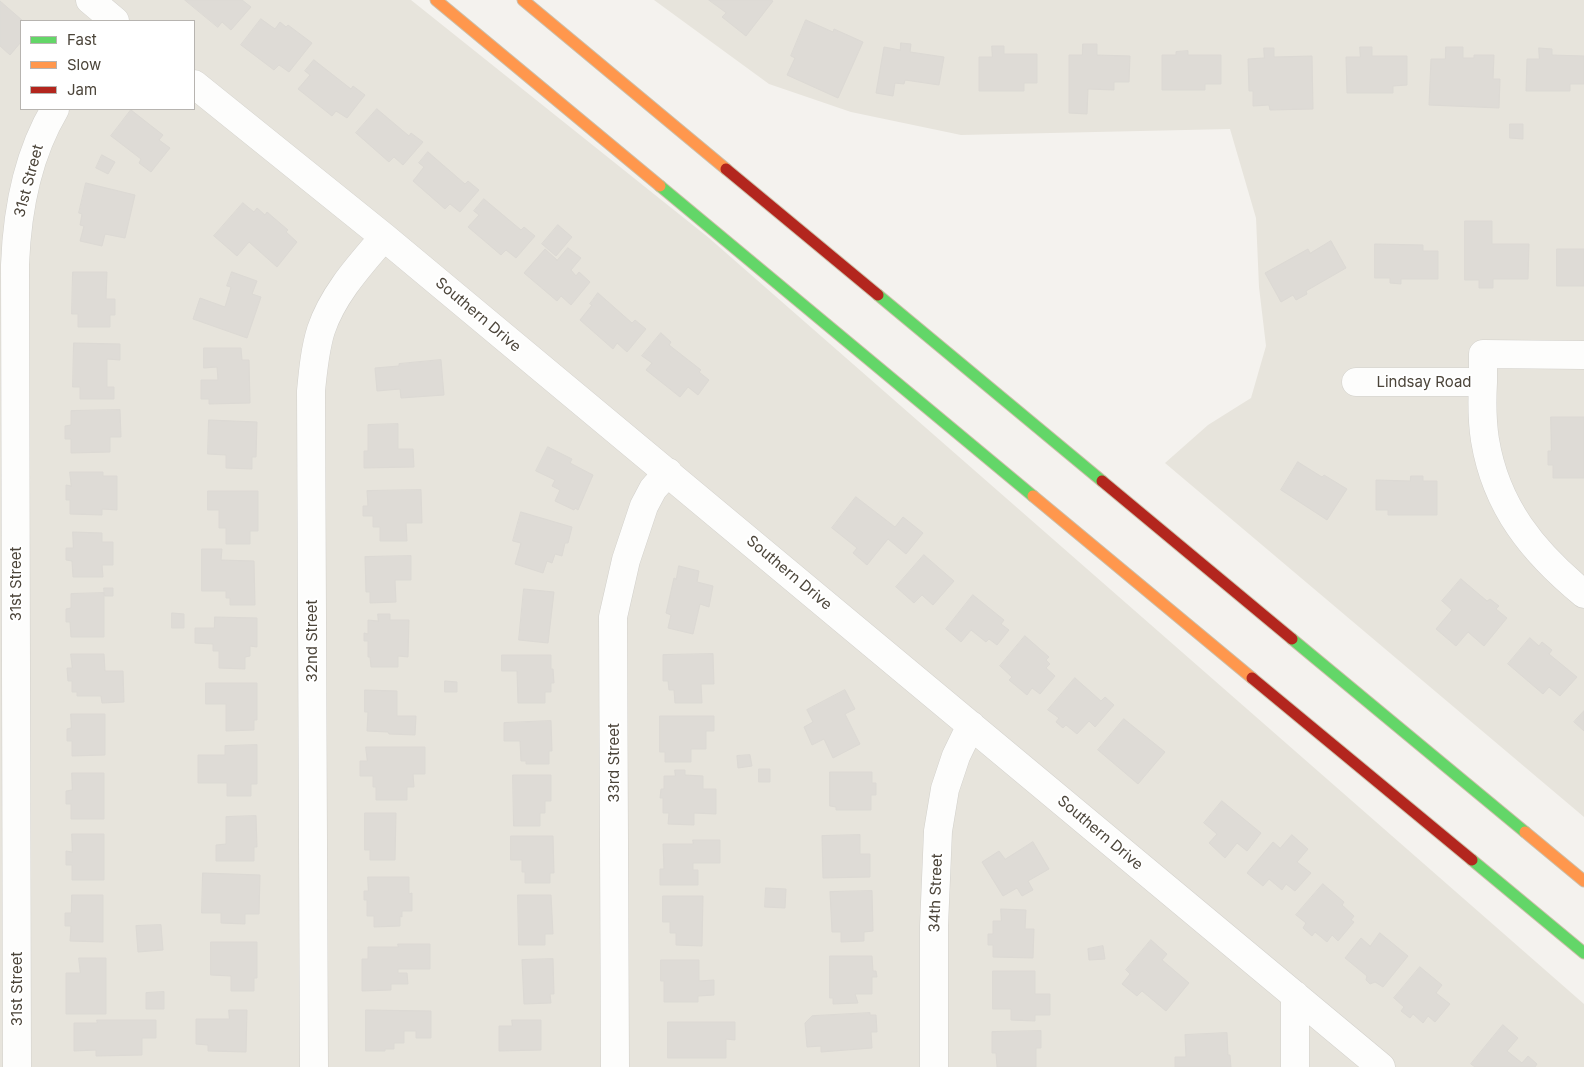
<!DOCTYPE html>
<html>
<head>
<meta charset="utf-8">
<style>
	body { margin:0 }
	#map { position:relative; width:1584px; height:1067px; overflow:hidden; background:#f4f2ee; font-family:Inter,sans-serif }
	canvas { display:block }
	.legend { position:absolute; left:20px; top:20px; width:175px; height:90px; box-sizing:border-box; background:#fff; border:1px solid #b7b4b0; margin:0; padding:6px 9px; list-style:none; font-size:15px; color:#4b4439 }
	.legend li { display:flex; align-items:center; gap:10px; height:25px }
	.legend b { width:25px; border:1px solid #b7b4b0 }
</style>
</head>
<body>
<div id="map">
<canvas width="1584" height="1067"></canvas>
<ul class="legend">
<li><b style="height:6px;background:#63d668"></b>Fast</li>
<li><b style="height:6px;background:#ff974d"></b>Slow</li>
<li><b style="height:6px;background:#b3261e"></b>Jam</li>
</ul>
</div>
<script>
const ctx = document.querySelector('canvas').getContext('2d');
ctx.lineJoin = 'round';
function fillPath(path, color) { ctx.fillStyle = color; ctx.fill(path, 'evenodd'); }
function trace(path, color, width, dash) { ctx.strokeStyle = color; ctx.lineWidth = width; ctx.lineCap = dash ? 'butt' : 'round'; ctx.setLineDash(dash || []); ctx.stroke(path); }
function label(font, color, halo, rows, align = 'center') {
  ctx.font = font + ' Inter,sans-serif'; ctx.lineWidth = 4; ctx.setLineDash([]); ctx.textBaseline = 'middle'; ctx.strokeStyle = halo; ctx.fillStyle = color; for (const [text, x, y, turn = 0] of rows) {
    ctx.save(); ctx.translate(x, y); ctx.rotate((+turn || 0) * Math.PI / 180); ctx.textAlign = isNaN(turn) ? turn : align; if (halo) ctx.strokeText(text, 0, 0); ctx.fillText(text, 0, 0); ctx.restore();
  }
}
const residential = new Path2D(`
	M0 0H411L709 238 1584 1004V1067H0ZM21 21H194V109H21Z
	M654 0H1584V817L1165 463 1208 425 1251 398 1266 346 1259 287 1256 218 1230 129 961 135 851 112 769 84Z`);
const building = new Path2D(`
	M185 0H242L251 7 231 30 222 22 218 27Z
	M709 0H771L773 1 746 36 722 17 726 13Z
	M0 1 23 21H21V42L10 55 0 46Z
	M261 19 275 29 280 22 286 27 288 25 312 43 289 72 279 65 274 70 241 45Z
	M806 20 833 32 834 29 863 42 838 98 787 75 795 58 791 56Z
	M901 43 911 44 910 52 944 57 939 85 905 80 904 84 895 83 893 96 876 93 884 47 900 50Z
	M1083 44H1097V55L1130 56 1129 82H1114V90L1088 89 1087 114 1069 113V55H1082Z
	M992 46H1004V54H1037V83H1024V91H979V57H992Z
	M1360 47H1372V56H1407V85L1393 86V93H1347L1346 57H1360Z
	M1446 47H1463V58H1474V55H1494L1493 79H1500L1499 108 1429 105 1431 59H1445Z
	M1264 48H1274V57L1312 56 1313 109 1270 110 1269 105 1253 106V91H1249L1248 59 1264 58Z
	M1539 48 1552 49V55L1584 56V84H1570V91H1526L1527 59H1539Z
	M1188 51V55H1221V84H1205V90H1162V55H1176V52Z
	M314 60 351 89 353 86 365 95 347 118 336 111 332 116 298 89 310 75 305 71Z
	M377 109 409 136 411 133 423 142 403 165 394 157 389 162 356 133Z
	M131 110 163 135 159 140 170 148 151 172 139 163 141 159 111 136Z
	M1510 124H1523V139L1510 138Z
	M428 152 465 184 468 181 479 190 460 212 450 204 445 209 413 181 424 167 419 163Z
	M102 155 115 162 108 174 96 168Z
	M86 183 135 195 125 238 105 234 102 246 80 241 84 226 80 225 82 214 79 213Z
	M484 199 521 230 524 227 535 236 516 258 506 250 501 255 468 227 479 215 474 211Z
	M243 203 254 212 257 208 265 215 267 212 288 230 286 232 297 242 277 267 249 242 237 256 214 236Z
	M1465 221H1492V244H1529L1528 279H1493V288H1479V280H1465Z
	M558 225 572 237 556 256 542 244Z
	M1331 241 1346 268 1306 291 1307 294 1296 300 1293 295 1281 302 1265 273 1308 249 1310 253Z
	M1375 244 1423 245V251H1438V279H1401V284L1390 283V278H1375Z
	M568 248 581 258 571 270 576 276 579 272 590 282 571 305 561 296 557 301 524 273 545 249 557 260Z
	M1557 249H1584V286H1557Z
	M73 272H107L106 299H115V315H110V327H78V314H72Z
	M232 272 257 281 252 294 261 297 247 338 193 319 200 298 225 307 231 287 227 286Z
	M598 293 632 323 635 320 646 329 627 352 617 343 613 349 580 320 592 305 590 304Z
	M661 333 671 342 669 345 701 370 699 372 709 380 698 395 688 387 680 397 646 370 652 363 642 356Z
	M74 343 120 344V360L107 359V387H114V399H80V387H73Z
	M204 348H241L242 360H249L250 403 209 404V399H201V380H218L217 367 204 368Z
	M441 360 444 395 401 398 400 389 377 391 375 368 399 366V364Z
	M120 410 121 437H110V452L71 453V439H65V426L71 425V411Z
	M1551 417H1584V478H1553V465H1548V451H1551Z
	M209 420 257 422 256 457H252V469L226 468V455L208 454Z
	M398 424V449H413L414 467 364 468V451H368V425Z
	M548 447 572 459 570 463 593 475 578 510 575 508 574 510 555 501 560 490 552 486 555 480 536 471Z
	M1298 462 1322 477 1324 475 1347 489 1327 520 1281 490Z
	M70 472H103V476H117V510L102 509V515L70 514V500H66V485L71 486Z
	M1411 476H1423V481H1437V515H1388V510H1376V480L1410 481Z
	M421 490 422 523H406L407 541H380V527H373V516H363V506H368L367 491Z
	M208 491H258V531H250V544H226V528H219V510H208Z
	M856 497 895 527 903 517 923 533 906 554 888 539 867 565 853 553 857 548 832 528Z
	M521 512 572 527 568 543H565L562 556 555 554 552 563 547 561 543 573 515 564 521 543 513 541Z
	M73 532 102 533V542H113V565H102L103 577H73L72 561 66 560V548H73Z
	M202 549H222L221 560 254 561 255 605H230V598H226V591H202Z
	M924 555 954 581 933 605 922 595 914 603 896 587Z
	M411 556V580H395L396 602 370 603V592H366L365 557Z
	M679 566 699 571 697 582 713 586 709 607 700 604 693 634 668 628 671 615 666 613 674 578 676 579Z
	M1461 579 1487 601 1490 599 1499 606 1496 609 1507 618 1484 646 1468 632 1456 646 1436 629 1452 610 1442 601Z
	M104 588H113V596H105Z
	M524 589 554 592 548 643 519 640Z
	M104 593V637H71L70 622H66V609L71 608V594Z
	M973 595 1004 620 1001 624 1009 630 997 645 989 639 986 642 971 630 961 642 946 629Z
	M172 613 184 614V628H172Z
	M378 614H390V620H409L408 657 398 656V667H371L370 657H368V641H364V633L368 634V620L378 621Z
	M215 617 257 618V647L250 646V656L245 657V669L219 668V651H213V644L195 643V628H214Z
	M1025 636 1049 657 1046 660 1050 664 1046 668 1055 676 1040 694 1032 688 1027 695 1009 680 1012 677 1000 666Z
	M1530 638 1539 646 1542 642 1552 650 1549 654 1577 677 1560 696 1549 687 1543 694 1508 664Z
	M71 654H104L105 671H123L124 702 102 703 101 696H77V692H72V681H68L67 668H72Z
	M713 654 714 684H701L702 703H675L674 690H669L668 681H663V655Z
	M502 655H551V669H553L554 683H551V692H545V703H518L517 671H502Z
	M1075 678 1101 701 1105 697 1114 705 1095 727 1089 721 1077 734 1066 725 1063 728 1056 722 1059 718 1048 710Z
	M445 681 457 682V692H445Z
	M206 683H257V720H254V730L226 731V704H206Z
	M365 690 397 691V716H416L415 735 389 734 388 732 367 731 368 712H365Z
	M845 690 855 709 845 714 860 744 833 758 824 739 812 745 804 727 813 722 807 710Z
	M1584 711V731L1574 722Z
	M71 714H105V755L72 756V741H67V729L71 728Z
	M660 716H714V731H706V749H691V762H665V752H660Z
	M1124 719 1165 752 1138 784 1098 750Z
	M551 721 552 751H549V764H526V761H521L520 741H504V723Z
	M257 745V784H251V796H227V783H198V755H225V746Z
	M366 747H425V774H413L414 787H407V800H376V787H373V776H360V761H367Z
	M750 755 752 766 738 768 737 756Z
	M759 769H770V782H759Z
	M675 770H685V775L703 776V789H716V814L694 813V825L668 824 669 813H663V798H660L661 789H664V776H675Z
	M830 772H872V783H876V795H871V810H836V807L830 806Z
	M72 773H104V819H71V804H66V791L72 790Z
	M513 775H551V801H545V813H540V826H514Z
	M1222 801 1261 833 1247 851 1237 843 1225 858 1209 843 1217 834 1204 823Z
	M365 813H396L395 860H370V850H365Z
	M256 816 257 847H254V861H216V845L226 844V817Z
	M72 834H104V880H72V865H66V851L72 852Z
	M860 835V854H870V877L823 878 822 836Z
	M1292 835 1308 849 1297 862 1311 873 1295 891 1286 884 1282 890 1269 879 1263 886 1247 873 1273 842 1280 848Z
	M511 836H553L554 873H550V883H525V872H522V860H511Z
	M693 840H720V863H693V870H698V885H660V869H664L663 844H693Z
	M1033 842 1049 869 1028 881 1033 890 1022 896 1017 888 1003 896 982 862 999 851 1005 859Z
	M203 873 260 875 259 914H245V924L221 923V913H202Z
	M368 877H409V894L412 893V911H402V917L400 916V926L374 927V916H367V900H364V891H368Z
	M1323 884 1344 902 1342 905 1354 916 1351 920 1354 922 1338 941 1332 935 1327 942 1315 932 1312 936 1303 928 1306 923 1296 915Z
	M766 888 786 889 785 908 765 907Z
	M872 891 873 931 864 932V941L841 942V932H832L830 892Z
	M72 895H103V942L70 941 71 926H65V913H71Z
	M518 895H551L553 934H545V945H519Z
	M663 896H703L702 946 676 945V933H670V922H663Z
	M1001 909 1026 910 1025 929H1034L1033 958 993 957V945H988V934H993V921H1001Z
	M161 925 163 950 138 952 136 926Z
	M1380 933 1408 956 1383 987 1375 982 1370 984 1366 980 1367 976 1345 958 1361 938 1370 946Z
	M1151 940 1167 954 1162 960 1189 983 1166 1011 1142 991 1137 996 1122 984 1130 974 1126 970Z
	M211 942H257V978H254V991H231V976L211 975Z
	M398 944H430V969H398V973H407L408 984H391V990L362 991V959H368V947H398Z
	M1103 946 1105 959 1089 960 1088 949Z
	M830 956H872L873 971H876L877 977H872V994H855L858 1003 833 1004V998H830Z
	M79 958H106V1014H66V973H80Z
	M553 959 554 994H550L551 1003 524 1004 522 960Z
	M661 960H699V981L714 980V995L698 996V1002H664V981H661Z
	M1420 967 1442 985 1436 993 1450 1004 1435 1022 1428 1016 1423 1023 1413 1014 1410 1018 1401 1011 1404 1007 1394 998Z
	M993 971H1035V994H1050V1015H1035V1021L1011 1020V1009H993Z
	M164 992V1009H146V993Z
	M229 1010H247L246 1052 208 1051V1045L196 1044V1019H229Z
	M366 1010 431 1011V1038H416V1031H404V1043H394V1049H385V1051H366Z
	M870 1013V1015H876L877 1032H871L872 1048 821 1052V1046L807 1047 805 1023 812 1016Z
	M97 1020H156V1038H142V1055L96 1056V1050L74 1051V1023H97Z
	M512 1020H541V1050L499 1051V1026H512Z
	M668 1022H735V1040L726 1039V1058H668Z
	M1503 1025 1518 1038 1507 1051 1522 1063 1528 1056 1537 1064 1535 1067H1475L1471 1064Z
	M1041 1031V1048H1036V1067H997L996 1053H992V1032Z
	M1227 1033 1228 1055H1230L1231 1067H1175V1057H1186L1185 1035Z`);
const street = new Path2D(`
	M90 0 115 21
	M194 84 384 237 1381 1067
	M1356 382H1483V354L1584 355
	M1483 382C1482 401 1482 421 1485 440 1496 507 1533 552 1584 594
	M1295 995V1067
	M17 1067 15 265C17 210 27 156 55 109
	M314 1067 311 391C313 370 315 349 321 330 333 294 360 265 384 237
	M615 1067 613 617 626 560 644 506 653 489 668 472
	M934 1067V926L938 831 945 789 956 756 971 725`);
const fast = new Path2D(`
	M660 186 1033 496
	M878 295 1102 481
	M1292 639 1525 832
	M1472 860 1584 953`);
const slow = new Path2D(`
	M436 0 660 186
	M523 0 726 169
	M1033 496 1252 678
	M1525 832 1584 881`);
const jam = new Path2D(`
	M726 169 878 295
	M1102 481 1292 639
	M1252 678 1472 860`);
const streetNames = [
	["31st Street",29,181,-75],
	["Southern Drive",478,315,40],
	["Lindsay Road",1424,382],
	["Southern Drive",789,573,40],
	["31st Street",16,584,-90],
	["32nd Street",312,641,-90],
	["33rd Street",614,763,-90],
	["Southern Drive",1100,833,40],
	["34th Street",936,893,-88],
	["31st Street",17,989,-90]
];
fillPath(residential, '#e7e4dc');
fillPath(building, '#dedbd6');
trace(building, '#dcd9d4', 1);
trace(street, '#d2d0cb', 29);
trace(fast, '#ccbfa9', 13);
trace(slow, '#ccbfa9', 13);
trace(jam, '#ccbfa9', 13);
trace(street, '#fdfdfc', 28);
trace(fast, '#63d668', 11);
trace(slow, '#ff974d', 11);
trace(jam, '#b3261e', 11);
label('15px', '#4b4439', '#fff', streetNames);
</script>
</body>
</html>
